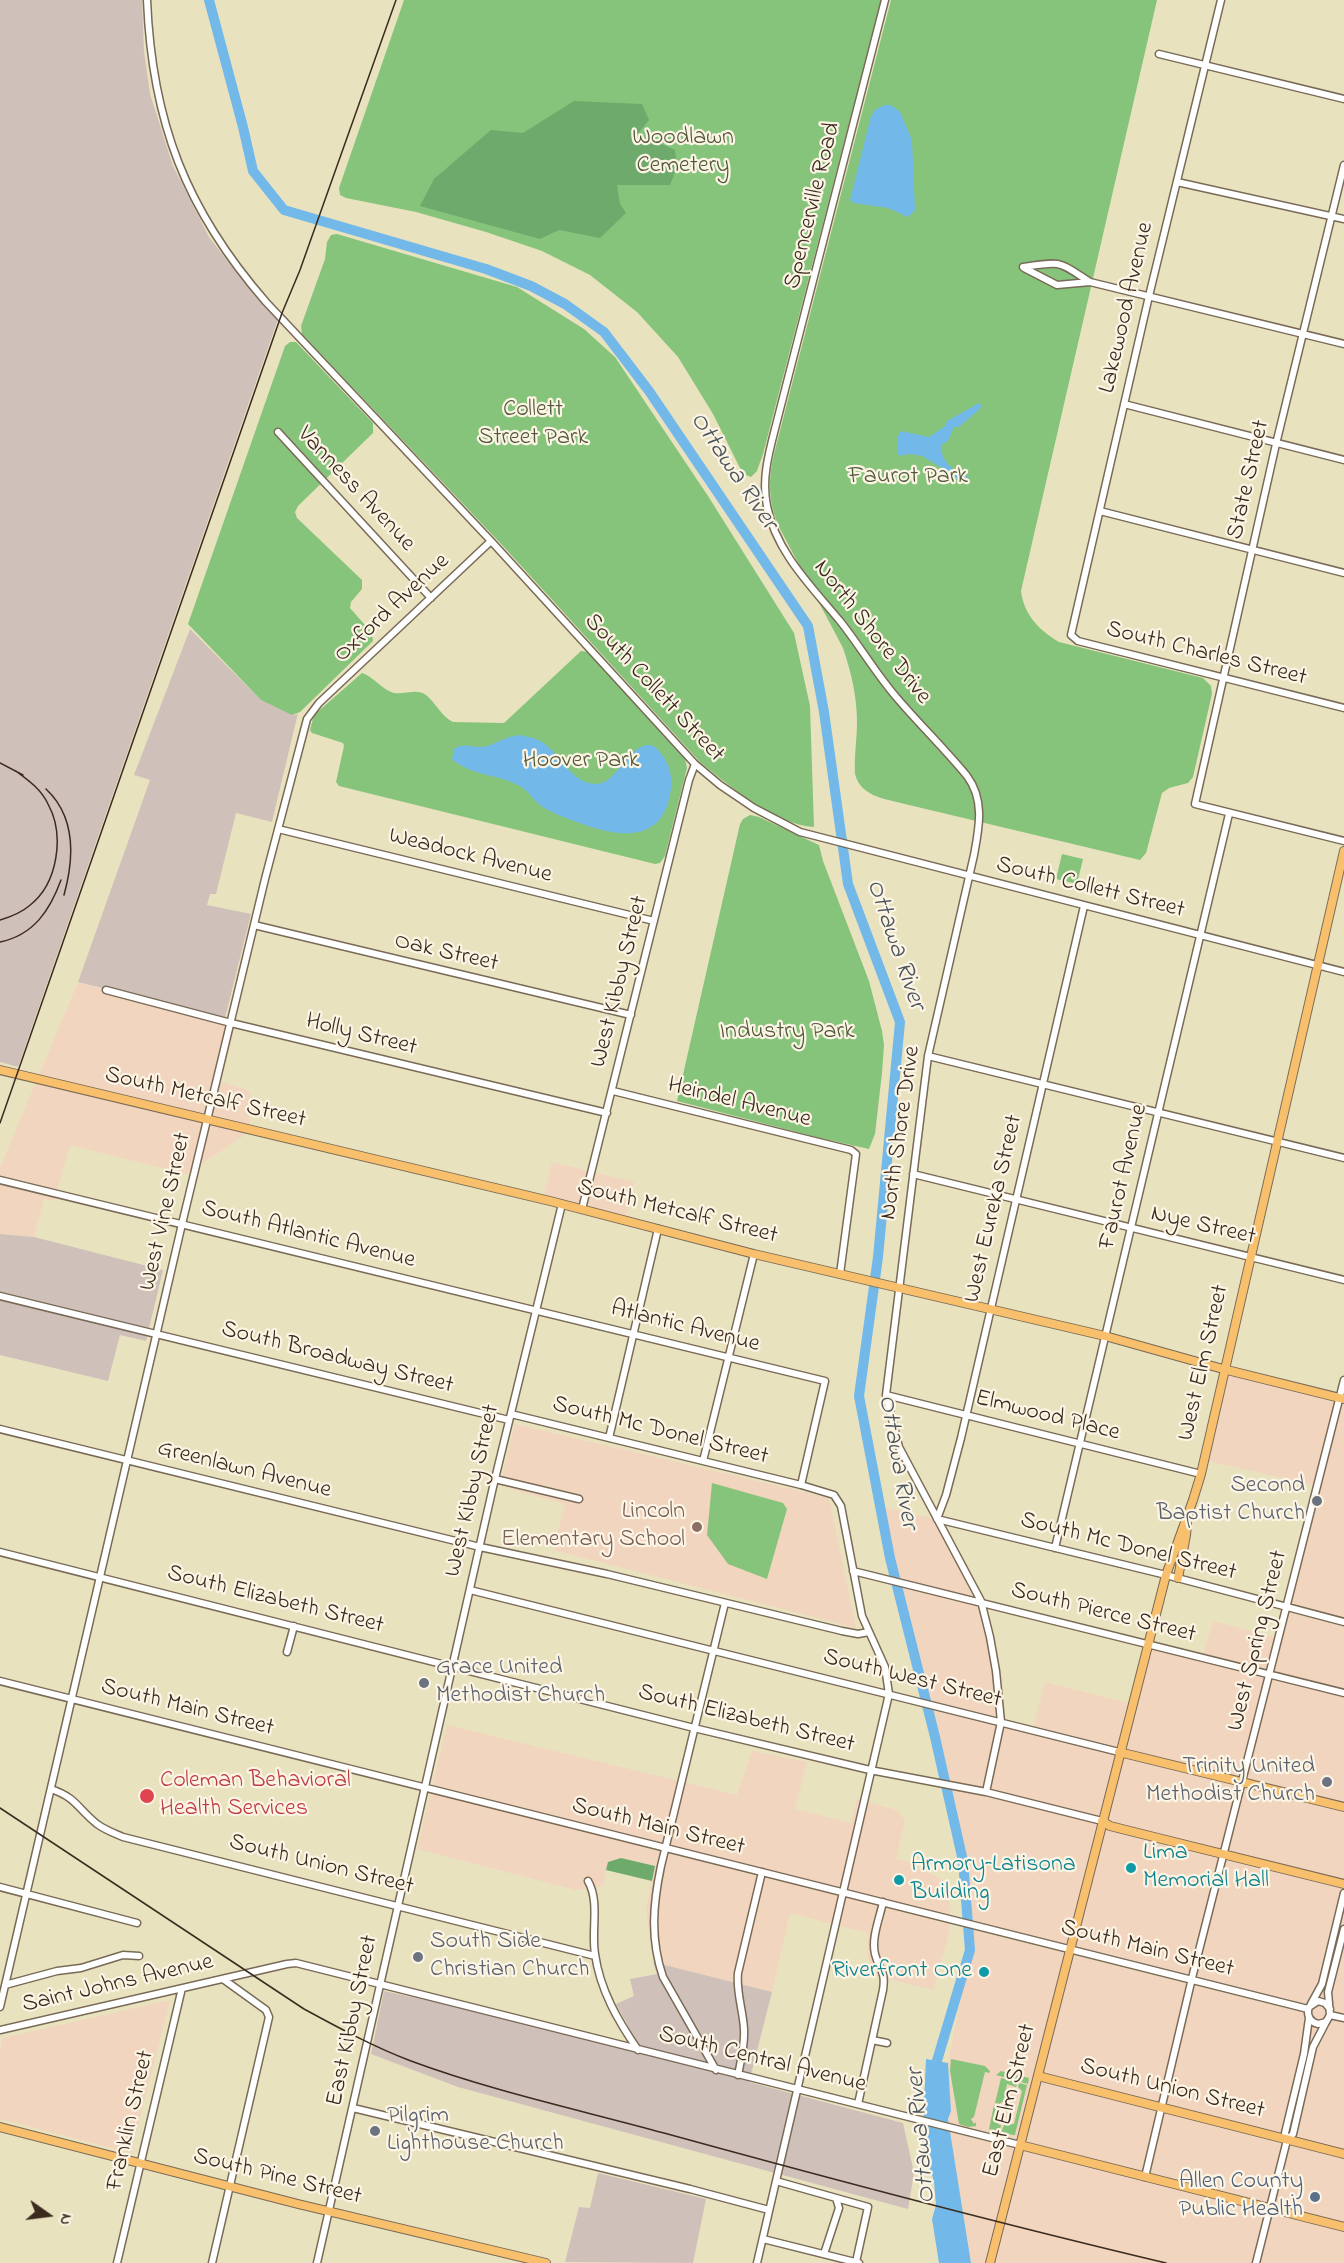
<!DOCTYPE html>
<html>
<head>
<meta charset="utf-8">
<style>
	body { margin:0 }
	#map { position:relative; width:1344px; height:2263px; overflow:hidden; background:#e9e2bf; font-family:"Indie Flower",sans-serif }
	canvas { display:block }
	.north { position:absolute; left:18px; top:2185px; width:60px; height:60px; -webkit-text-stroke:4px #fcf5e5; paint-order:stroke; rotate:104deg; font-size:16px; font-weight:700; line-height:24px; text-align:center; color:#3b2a1e }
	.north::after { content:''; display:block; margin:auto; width:21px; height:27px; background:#3b2a1e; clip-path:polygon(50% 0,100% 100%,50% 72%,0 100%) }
</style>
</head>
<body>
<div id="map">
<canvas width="1344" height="2263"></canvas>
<div class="north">N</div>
</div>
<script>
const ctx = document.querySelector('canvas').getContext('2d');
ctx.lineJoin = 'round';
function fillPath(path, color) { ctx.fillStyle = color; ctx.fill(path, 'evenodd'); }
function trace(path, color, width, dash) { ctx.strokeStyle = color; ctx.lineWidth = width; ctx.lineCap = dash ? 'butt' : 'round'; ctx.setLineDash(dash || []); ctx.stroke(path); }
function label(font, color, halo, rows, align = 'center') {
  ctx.font = font + ' "Indie Flower",sans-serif'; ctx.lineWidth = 4.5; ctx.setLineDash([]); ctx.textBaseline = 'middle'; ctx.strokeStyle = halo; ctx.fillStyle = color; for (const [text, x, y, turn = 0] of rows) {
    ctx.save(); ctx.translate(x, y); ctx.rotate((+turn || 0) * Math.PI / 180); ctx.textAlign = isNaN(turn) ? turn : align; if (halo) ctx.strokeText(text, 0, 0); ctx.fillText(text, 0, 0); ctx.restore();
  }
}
const built = new Path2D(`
	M78 982 237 1020 221 1082 250 1091 249 1123 242 1137 186 1174 70 1145 54 1201 44 1199 34 1237 0 1234V1168Z
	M552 1162 634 1182 626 1216 544 1195Z
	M1223 1369 1339 1398 1344 1380V2263H971L948 2119 951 2111 948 2063 970 1950 963 1861 935 1737 890 1558 880 1507 937 1519 970 1579 990 1637 1001 1722 1033 1730 1045 1682 1132 1704 1147 1644 1202 1658 1213 1621 1278 1638 1317 1486 1204 1460Z
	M515 1424 829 1498 856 1628 553 1550 565 1504 500 1486Z
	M447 1725 737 1795 752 1751 807 1762 795 1809 851 1823 857 1799 896 1810 905 1820 896 1859 909 1862 950 1884 949 1934 933 1990 874 1975 868 1958V1933L790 1913 772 1992 653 1962 646 1910 655 1866 621 1858 608 1862 603 1886 576 1890 417 1849Z
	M170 2000 131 2153 0 2119V2051L3 2038Z`);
const industrial = new Path2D(`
	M0 0H142L144 51 150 94 173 166 209 237 254 295 278 319 18 1067 0 1062Z
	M190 629 261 700 295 715 298 713 272 822 236 813 216 894H210L207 905 251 914 225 1018 78 982 150 780 134 775Z
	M0 1234 34 1237 163 1270 146 1341 120 1335 108 1381 0 1355Z
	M653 1962 772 1992 749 2082 903 2123 914 2173 908 2209 458 2087 371 2054 384 1991 639 2046 616 2004 634 1996 630 1979 657 1974Z
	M598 2173 706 2199 693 2263 565 2262 579 2207 590 2208Z`);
const green = new Path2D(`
	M404 0H881L763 454 757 471 751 477 743 474 713 414 678 357 637 312 590 275 542 251 486 232 416 212 346 198 340 195 339 188Z
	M891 0H1157L1021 591C1024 615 1039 630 1059 642L1203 678 1211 686 1212 694 1193 777 1188 783 1169 788 1162 793 1146 853 1140 860 909 805C888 799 861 798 855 774 854 756 857 739 857 722 857 696 851 672 843 648L779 527C768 503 768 479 774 454Z
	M337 234 517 287 584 329 615 357 708 496 794 633 810 706 814 827C777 826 728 785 700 762L503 546 302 334 301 326 325 259 327 242 331 235Z
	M290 342H296L373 423V433L298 506 295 512 297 518 362 580V589L351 602 350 608 372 633 373 641 300 712 292 715 261 700 188 624 285 346Z
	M581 651 589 652 685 758 687 768 665 856 660 863 655 864 339 786 336 782 344 746 343 743 312 733 310 730 314 715 362 673C374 677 381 689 394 693 404 695 417 688 426 695 436 703 441 716 453 722L504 723Z
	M750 815 759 817 819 845 823 861 869 981 882 1031 884 1045 882 1073 875 1134 869 1149 820 1138 677 1101 740 824 743 819Z
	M1062 854 1083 859 1077 884 1056 879Z
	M712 1483 783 1503 787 1509 767 1579 728 1564 707 1535Z
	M951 2059 985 2066 990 2071 989 2073 985 2072 974 2117 971 2119 974 2124 976 2122V2126L968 2127 959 2124 950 2071Z
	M1001 2071 1029 2078 1028 2084 996 2075Z
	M1001 2078 1018 2082 1016 2087 1007 2084 1004 2101 999 2104 995 2103Z
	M1019 2083 1027 2085 1015 2135H1013L1001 2132 1004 2125 1014 2124 1022 2091 1018 2087Z
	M994 2105 999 2106 998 2124 1001 2125 1000 2131 989 2129Z`);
const forest = new Path2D(`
	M574 101 642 104 649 120 636 136 643 144 660 143 675 150 677 167 670 185H617L620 204 626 213 600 238 559 230 540 239 420 206 434 179 491 130 523 133Z
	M621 1858 655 1866 652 1881 606 1870 608 1862Z`);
const water = new Path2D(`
	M884 105H891L900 112 912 140 915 210 908 217 888 208 854 203 850 200 871 116 875 110Z
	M979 403 982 407 959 427H954L948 441 941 445C941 461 953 472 967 476V481L951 478 944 469 922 456 910 454 899 456C896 449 896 436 901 431L929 437 945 426 947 421Z
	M520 735C528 737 536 738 542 742 561 754 570 783 596 784 618 785 630 738 654 746 669 760 674 775 670 795 660 846 614 836 577 822 566 818 554 814 543 807 534 802 529 791 520 786 498 774 471 776 452 759L454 749C464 742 472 748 483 747 495 745 505 736 520 735Z
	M926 2059 948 2063 951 2111 948 2119 971 2263H939L932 2219 936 2205 934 2182 922 2141Z`);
const river = new Path2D(`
	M209 0 243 127 253 171 284 210 486 269 531 286 565 304 604 332 649 391 808 626 824 712 848 884 900 1022 878 1257 859 1396 890 1558 935 1737 963 1861 970 1950 936 2064 937 2075`);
const minor = new Path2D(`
	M147 0C152 122 186 210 266 302L491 541 695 764 720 785 754 808 800 832 1344 972
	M885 0 777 421C770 449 761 477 767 506 776 552 811 586 840 621 860 646 876 674 897 698 920 725 945 749 967 776 985 800 979 828 974 855L928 1056 886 1395 899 1447 981 1601 990 1637 996 1671 1001 1722 986 1792
	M1221 0 1149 296 1071 635 1078 641 1344 708
	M1159 54 1344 99
	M1344 165 1276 444 1195 804 1344 841
	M1177 182 1344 219
	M1023 267C1063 261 1057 261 1090 282L1344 344
	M1024 268 1057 285 1090 282
	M1124 404 1344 460
	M278 432 431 598
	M1100 511 1344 573
	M278 829 654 921
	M1084 906 961 1438 946 1495 937 1519 1166 1575 1344 1622
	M254 925 631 1015
	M106 990 231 1023 607 1113
	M928 1056 1344 1158
	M613 1091 851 1150 856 1154 840 1274
	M913 1174 1344 1280
	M0 1180 825 1381 801 1485
	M582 1209 689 780 695 764
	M0 1296 509 1420
	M886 1395 1201 1474
	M511 1414 801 1485 834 1495 841 1506 862 1616 885 1667 889 1694 757 2263
	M0 1429 480 1547 607 1574 842 1631 858 1634 869 1632
	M609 1438 658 1229
	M703 1461 754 1254
	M495 1479 579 1499
	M1055 1548 1229 814
	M0 1552 694 1728 870 1770 986 1792 1102 1821
	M853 1571 1344 1693
	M470 1590 1119 1752
	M287 1652 294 1626
	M0 1681 1308 2009
	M51 1789C77 1798 77 1808 97 1824 105 1830 114 1833 123 1837L595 1956
	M588 1881C600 1902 591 1930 595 1954 600 1990 618 2021 638 2050
	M0 1887 137 1923
	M5 1985 57 1971 81 1968 123 1955 139 1956
	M1311 2004 1322 1984 1344 1893
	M0 2007 182 1224 265 879 307 719 319 703 491 541
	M1330 2009 1325 2003 1318 2001 1309 2007C1306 2015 1310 2022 1318 2024L1326 2022 1330 2015 1328 1992 1344 1929
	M1330 2015 1344 2018
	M0 2030 287 1964 296 1963 1020 2145
	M872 2040 887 2043
	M716 2070 663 1977C650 1939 653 1904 661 1866L725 1603
	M738 2075C741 2060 745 2045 744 2029 743 2010 736 1992 738 1973L762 1872
	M858 2104 883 1990C886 1970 879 1970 875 1954 871 1938 880 1917 883 1902
	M353 2108 690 2189 769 2210
	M1287 2140 1285 2133 1304 2054 1309 2018
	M1145 2177 1193 1974 1344 1380
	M776 2181 868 2207 856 2262
	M763 2239 859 2263
	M824 2254 839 2208 836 2198
	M117 2263 182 1988
	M212 2263 269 2017 266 2010 223 1979
	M317 2263 493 1487 562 1204
	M1256 2263 1287 2140 1293 2134 1313 2047 1326 2022`);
const major = new Path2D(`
	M0 1070 550 1201 754 1254 1105 1336 1223 1369 1344 1399
	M1178 1578 1186 1535 1187 1524
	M1119 1752 1344 1807
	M1102 1821 1110 1826 1162 1839 1344 1884
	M1038 2076 1344 2154
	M0 2127 298 2204 546 2263
	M1020 2145 1344 2227
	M990 2263 1166 1575 1193 1500 1201 1474 1344 851`);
const rail = new Path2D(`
	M0 763 23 775
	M46 789C76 817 74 859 64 895
	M0 920C10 917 21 913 29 906 58 884 65 835 48 804 41 789 28 780 16 771
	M0 942C34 935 50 910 61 880
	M0 1123 282 313 300 270 396 0
	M0 1808 304 2009C339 2028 374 2047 411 2061 492 2091 580 2110 664 2133 831 2179 997 2223 1166 2263`);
const markers = [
	[1317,1501,6,"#6b7280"],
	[697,1527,6,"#8d6e63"],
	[424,1683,6,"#6b7280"],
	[1327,1782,6,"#6b7280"],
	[147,1796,8,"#e0444e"],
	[1131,1868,6,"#0f9aa8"],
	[899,1880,6,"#0f9aa8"],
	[418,1957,6,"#6b7280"],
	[984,1972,6,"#0f9aa8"],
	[375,2131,6,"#6b7280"],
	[1315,2197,6,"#5c6f8a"]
];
const parkNames = [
	["Woodlawn",683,139],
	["Cemetery",683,167],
	["Collett",533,411],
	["Street Park",533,439],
	["Faurot Park",908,478],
	["Hoover Park",581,762],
	["Industry Park",787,1033]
];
const streetNames = [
	["Spencerville Road",814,206,-76],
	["Lakewood Avenue",1128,308,-77],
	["State Street",1250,480,-77],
	["Vanness Avenue",355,490,47],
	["Oxford Avenue",393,609,-43],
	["North Shore Drive",871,633,52],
	["South Charles Street",1206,655,14],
	["South Collett Street",653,689,47],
	["Weadock Avenue",470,857,14],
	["South Collett Street",1090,889,14],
	["Oak Street",446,954,13],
	["West Kibby Street",621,982,-76],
	["Holly Street",361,1036,14],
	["South Metcalf Street",205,1099,13],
	["Heindel Avenue",739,1104,14],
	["North Shore Drive",902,1133,-82],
	["Faurot Avenue",1125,1177,-77],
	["West Eureka Street",995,1209,-77],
	["West Vine Street",167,1212,-77],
	["South Metcalf Street",677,1213,14],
	["Nye Street",1203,1227,13],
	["South Atlantic Avenue",308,1236,14],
	["Atlantic Avenue",685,1328,14],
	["South Broadway Street",337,1359,14],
	["West Elm Street",1205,1363,-77],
	["Elmwood Place",1047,1417,14],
	["South Mc Donel Street",660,1432,14],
	["Greenlawn Avenue",244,1471,14],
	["West Kibby Street",474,1491,-77],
	["South Mc Donel Street",1128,1548,14],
	["South Elizabeth Street",275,1601,14],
	["South Pierce Street",1103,1614,14],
	["West Spring Street",1259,1641,-76],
	["South West Street",912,1680,14],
	["South Main Street",187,1709,14],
	["South Elizabeth Street",746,1720,14],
	["South Main Street",658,1828,14],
	["South Union Street",321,1866,14],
	["South Main Street",1147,1950,14],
	["Saint Johns Avenue",118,1985,-13],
	["East Kibby Street",354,2021,-78],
	["South Central Avenue",762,2061,14],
	["South Union Street",1172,2090,14],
	["East Elm Street",1011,2101,-76],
	["Franklin Street",132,2121,-77],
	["South Pine Street",277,2178,14]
];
const worshipNames = [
	["Second",1305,1487,"right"],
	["Baptist Church",1305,1515,"right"],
	["Grace United",436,1669],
	["Methodist Church",436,1697],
	["Trinity United",1315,1768,"right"],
	["Methodist Church",1315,1796,"right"],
	["South Side",430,1943],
	["Christian Church",430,1971],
	["Pilgrim",387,2117],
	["Lighthouse Church",387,2145]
];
const educationNames = [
	["Lincoln",685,1513],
	["Elementary School",685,1541]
];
const healthNames = [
	["Coleman Behavioral",160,1782],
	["Health Services",160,1810]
];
const cultureNames = [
	["Lima",1143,1854],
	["Memorial Hall",1143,1882],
	["Armory–Latisona",911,1866],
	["Building",911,1894],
	["Riverfront One",972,1972,"right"]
];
const serviceNames = [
	["Allen County",1303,2183],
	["Public Health",1303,2211]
];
const waterNames = [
	["Ottawa River",732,472,56],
	["Ottawa River",894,945,71],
	["Ottawa River",896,1462,80],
	["Ottawa River",923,2136,-95]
];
fillPath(built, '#f2d5be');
fillPath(industrial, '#cfc1ba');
fillPath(green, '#87c47b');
fillPath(forest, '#6daa6b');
fillPath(water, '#72b9ea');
trace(river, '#72b9ea', 10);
trace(minor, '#786a56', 9);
trace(major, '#786a56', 10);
trace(minor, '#fff', 6);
trace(major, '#f8bf6c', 8);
trace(rail, '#3b2a1e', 1.5);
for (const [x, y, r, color] of markers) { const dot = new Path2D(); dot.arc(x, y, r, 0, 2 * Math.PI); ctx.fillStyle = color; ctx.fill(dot); trace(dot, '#fcf5e5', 2); }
label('24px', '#52583a', '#fcf5e5', parkNames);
label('24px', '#3b2a1e', '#fcf5e5', streetNames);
label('24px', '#5b616d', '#fcf5e5', worshipNames, 'left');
label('24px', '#785e54', '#fcf5e5', educationNames, 'right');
label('24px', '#be3a42', '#fcf5e5', healthNames, 'left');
label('24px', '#0d838f', '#fcf5e5', cultureNames, 'left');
label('24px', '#4e5e75', '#fcf5e5', serviceNames, 'right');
label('italic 26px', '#4c555b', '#fcf5e5', waterNames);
</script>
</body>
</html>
